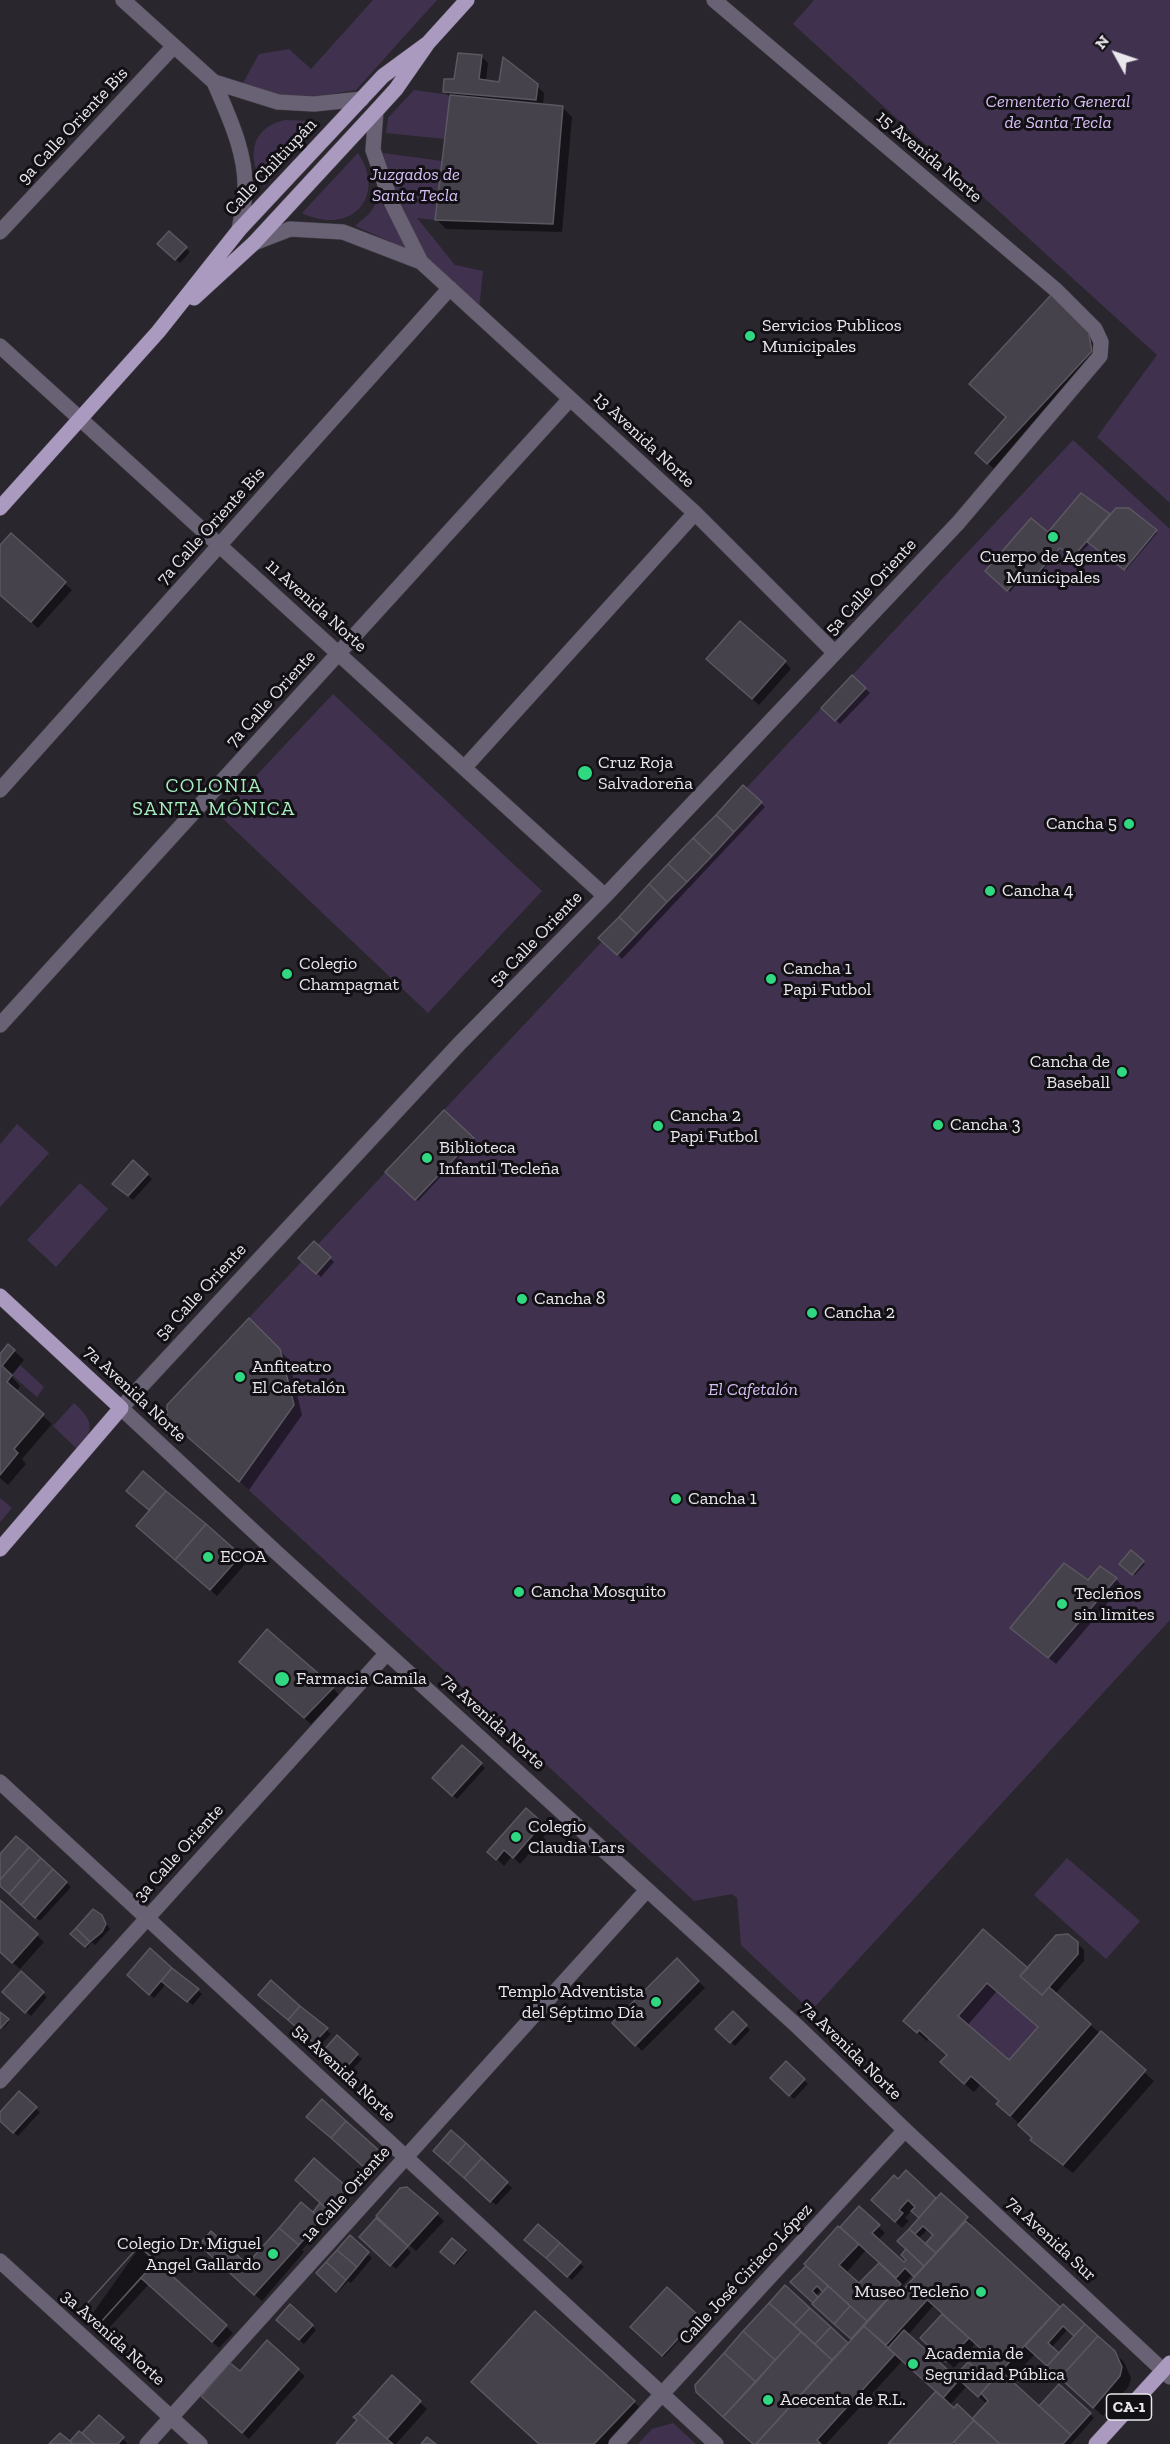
<!DOCTYPE html>
<html>
<head>
<meta charset="utf-8">
<style>
	body { margin:0 }
	#map { position:relative; width:1170px; height:2444px; overflow:hidden; background:#2a262e; font-family:"Zilla Slab",serif }
	canvas { display:block }
	.north { position:absolute; left:1086px; top:24px; width:60px; height:60px; -webkit-text-stroke:4px #121014; paint-order:stroke; rotate:310deg; font-size:16px; font-weight:700; line-height:24px; text-align:center; color:#e9e7ec }
	.north::after { content:''; display:block; margin:auto; width:21px; height:27px; background:#e9e7ec; clip-path:polygon(50% 0,100% 100%,50% 72%,0 100%) }
</style>
</head>
<body>
<div id="map">
<canvas width="1170" height="2444"></canvas>
<div class="north">N</div>
</div>
<script>
const ctx = document.querySelector('canvas').getContext('2d');
ctx.lineJoin = 'round';
function fillPath(path, color) { ctx.fillStyle = color; ctx.fill(path, 'evenodd'); }
function trace(path, color, width, dash) { ctx.strokeStyle = color; ctx.lineWidth = width; ctx.lineCap = dash ? 'butt' : 'round'; ctx.setLineDash(dash || []); ctx.stroke(path); }
function label(font, color, halo, rows, align = 'center') {
  ctx.font = font + ' "Zilla Slab",serif'; ctx.lineWidth = 6; ctx.setLineDash([]); ctx.textBaseline = 'middle'; ctx.strokeStyle = halo; ctx.fillStyle = color; for (const [text, x, y, turn = 0] of rows) {
    ctx.save(); ctx.translate(x, y); ctx.rotate((+turn || 0) * Math.PI / 180); ctx.textAlign = isNaN(turn) ? turn : align; if (halo) ctx.strokeText(text, 0, 0); ctx.fillText(text, 0, 0); ctx.restore();
  }
}
const green = new Path2D(`
	M373 0H437L356 90 319 96 277 95 243 83 259 54 289 49 311 69Z
	M814 0H1170V503L1097 437 1157 355 793 24Z
	M414 90 450 95 445 139 386 133 388 118Z
	M285 120 310 121 320 126 264 187C247 159 249 128 285 120Z
	M358 153C388 199 349 236 302 213Z
	M383 153 442 161 435 220 417 218 455 265 483 271 479 310 424 258 396 202Z
	M379 198 409 250 355 226 370 213Z
	M1073 440 1170 529V1620L811 2011 741 1945 737 1898 732 1894 694 1901 240 1482 167 1419V1405Z
	M333 694 542 891 428 1013 219 815Z
	M17 1124 49 1153 0 1207V1144Z
	M80 1183 108 1209 56 1267 27 1240Z
	M20 1365 44 1387 37 1397 12 1375Z
	M74 1403C94 1422 94 1428 79 1451L53 1426Z
	M0 1498 12 1508 0 1522Z
	M1067 1858 1140 1921 1106 1959 1034 1895Z
	M987 1983 1038 2027 1009 2060 958 2016Z
	M673 2423 696 2444H638L652 2429Z`);
const shadow = new Path2D(`
	M481 56 488 63 486 81 537 86 544 93 543 106 563 108 572 117 562 232 446 229 437 220 451 98 444 91Z
	M169 233 190 252 180 263 159 244Z
	M1051 297 1097 340 1100 361 997 472 977 453 1007 418Z
	M1081 495 1111 516 1129 509 1157 533 1126 570 1090 543 1076 558 1062 548 1036 578 1028 571 1010 592 987 571 1048 534Z
	M11 536 72 590 38 628 0 594V548Z
	M785 662 791 669 759 705 715 666Z
	M852 677 870 693 840 724 823 708Z
	M743 787 765 807 622 959 601 938Z
	M444 1112 474 1141 418 1201 387 1172Z
	M133 1162 152 1179 133 1200 118 1188Z
	M314 1243 334 1262 321 1277 300 1258Z
	M249 1320 289 1360 302 1415 249 1490 179 1428Z
	M9 1346 24 1360 11 1376 20 1386 16 1392 52 1424 22 1459 26 1464 8 1485 0 1478V1356Z
	M143 1473 247 1562 217 1596 144 1533 151 1511 132 1495Z
	M1131 1552 1145 1564 1135 1575 1121 1564Z
	M1116 1579 1122 1586 1056 1664 1019 1634 1088 1582Z
	M247 1668 333 1688 339 1695 311 1724Z
	M462 1747 485 1768 457 1799 435 1778Z
	M526 1810 549 1831 520 1864 512 1856 504 1866 490 1852Z
	M17 1838 71 1887 40 1921 0 1885V1856Z
	M0 1902 44 1942 20 1969 0 1951Z
	M101 1916 110 1929 95 1945 92 1942 87 1948 72 1934Z
	M984 1932 1028 1970 1077 1943 1084 1950V1961L1055 1994 1154 2081 1073 2173 1041 2149 1032 2140 1034 2138 1008 2113 1001 2101 981 2084 974 2092 951 2072 948 2055 929 2038 927 2041 914 2030ZM997 1991 1039 2027 1009 2062 967 2026Z
	M150 1950 202 1994 193 2005 166 1984 154 1998 133 1980Z
	M677 1960 705 1988 642 2051 614 2023Z
	M21 1973 47 1997 31 2016 4 1992Z
	M271 1982 331 2034 319 2046 264 1999Z
	M733 2013 750 2030 735 2046 718 2029Z
	M0 2014 9 2022 3 2029 0 2026Z
	M337 2037 362 2059 349 2073 325 2051Z
	M786 2063 808 2084 794 2099 772 2078Z
	M19 2093 40 2112 18 2136 0 2120V2114Z
	M313 2121 381 2154 385 2158 372 2173Z
	M451 2132 512 2188 496 2205 439 2155Z
	M906 2173 937 2200 941 2195 971 2223 969 2226 1060 2309 1063 2306 1124 2362 1131 2378 1129 2386 1103 2416 1035 2354 1013 2377 1011 2375 1007 2379 1039 2408 1059 2386 1094 2418 1071 2444H890L938 2392 903 2360 826 2444H754L726 2353 785 2287 848 2345 853 2340 792 2282 813 2271 806 2264 859 2208 885 2233 878 2240 905 2264 908 2260V2249L899 2241 921 2218 912 2210 905 2218 909 2221 902 2228 873 2200ZM928 2229 935 2235 925 2246 918 2239ZM866 2250 880 2263 859 2286 846 2273ZM913 2274 916 2277 905 2290 902 2286ZM822 2289 825 2292 818 2299 815 2296ZM934 2305 944 2314 922 2338 954 2368 976 2343 982 2349 955 2378 908 2335ZM1068 2329 1076 2336 1059 2355 1051 2348ZM967 2386 987 2404 973 2421 957 2407 954 2410 949 2406Z
	M406 2188 444 2221 416 2251 385 2223Z
	M346 2190 351 2194 334 2213 331 2211 321 2222 324 2224 302 2250 304 2252 262 2301 207 2252 247 2266 313 2214 322 2203Z
	M376 2220 411 2252 396 2269 361 2237Z
	M538 2226 584 2267 572 2280 531 2244Z
	M350 2238 372 2258 351 2283 348 2281 338 2292 318 2273Z
	M452 2240 467 2252 457 2264 442 2252Z
	M139 2248 233 2333 219 2348 149 2284 109 2328 93 2313Z
	M667 2289 699 2318 664 2357 632 2327Z
	M278 2320 312 2326 316 2330 304 2344Z
	M298 2370 305 2376 249 2439 209 2403 240 2373Z
	M392 2377 427 2409 396 2444H338Z
	M634 2402 643 2411 612 2444H541Z
	M99 2417 127 2443 126 2444H51L70 2443 82 2435Z`);
const building = new Path2D(`
	M458 53 482 55 479 79 499 82 503 57 538 84 536 100 443 92 444 79H454Z
	M450 95 563 106 553 224 435 220Z
	M169 231 187 247 175 260 157 244Z
	M1051 295 1088 329 1092 351 987 464 975 453 1006 417 969 384Z
	M1081 493 1110 514 1073 557 1060 548 1034 577 1026 570 1007 591 985 571 1031 518 1048 532Z
	M1116 508H1129L1157 530 1124 570 1087 542Z
	M11 533 66 582 31 622 0 595V545Z
	M740 621 786 661 752 699 706 659Z
	M852 675 866 688 835 721 821 708Z
	M743 785 762 802 734 832 716 815Z
	M716 815 734 832 712 856 693 838Z
	M693 838 712 856 687 882 668 864Z
	M668 864 687 882 667 902 649 884Z
	M649 884 667 902 637 934 619 917Z
	M619 917 637 934 617 955 598 938Z
	M444 1110 474 1138 415 1200 385 1172Z
	M133 1160 148 1174 128 1196 112 1184Z
	M314 1241 331 1257 316 1274 298 1258Z
	M249 1318 280 1349 294 1405 239 1482 167 1419V1405Z
	M8 1344 15 1350 2 1366 12 1375 7 1382 44 1414 14 1449 18 1453 0 1475V1354Z
	M143 1471 166 1491 149 1510 126 1491Z
	M166 1491 206 1524 175 1560 136 1526Z
	M206 1524 241 1555 210 1590 175 1560Z
	M1131 1550 1144 1561 1132 1575 1119 1564Z
	M1064 1563 1088 1580 1100 1566 1117 1578 1048 1658 1010 1628Z
	M267 1629 334 1687 304 1718 239 1662Z
	M462 1745 482 1763 452 1796 432 1778Z
	M526 1808 543 1823 513 1858 504 1850 496 1860 487 1852Z
	M16 1836 29 1847 0 1880V1854Z
	M29 1847 41 1858 9 1894 0 1886V1880Z
	M41 1858 53 1869 21 1905 9 1894Z
	M53 1869 67 1882 35 1918 21 1905Z
	M0 1900 38 1934 12 1963 0 1952Z
	M93 1909 102 1915 106 1924 102 1932 90 1942 76 1928Z
	M76 1928 90 1942 85 1947 70 1934Z
	M983 1929 1028 1968 1020 1976 1042 1995 1049 1987 1091 2024 1010 2116 996 2104 999 2101 971 2076 964 2084 940 2062 947 2055 919 2030 917 2033 903 2021ZM987 1983 1038 2027 1009 2060 958 2016Z
	M1068 1934 1078 1942V1954L1042 1995 1020 1976 1056 1935Z
	M150 1948 172 1968 149 1995 127 1975Z
	M677 1958 699 1981 635 2046 612 2023Z
	M172 1968 199 1989 187 2002 161 1981Z
	M21 1971 44 1992 25 2013 2 1992Z
	M271 1980 300 2006 288 2020 258 1995Z
	M300 2006 328 2028 314 2043 288 2020Z
	M733 2011 747 2025 730 2043 715 2029Z
	M0 2012 9 2019 1 2028H0Z
	M1101 2031 1146 2070 1063 2165 1030 2140 1032 2138 1018 2125Z
	M337 2035 358 2054 344 2070 323 2051Z
	M786 2061 805 2079 789 2096 770 2078Z
	M19 2091 37 2107 13 2133 0 2121V2112Z
	M322 2099 346 2121 331 2138 306 2117Z
	M346 2121 382 2153 367 2170 331 2138Z
	M451 2130 466 2143 448 2164 433 2151Z
	M466 2143 482 2158 464 2178 448 2164Z
	M314 2158 348 2188 328 2210 295 2180Z
	M482 2158 508 2182 490 2202 464 2178Z
	M906 2170 936 2198 919 2218 911 2211 915 2207 908 2200 899 2210 903 2213 895 2222 871 2200 894 2175 898 2179Z
	M407 2187 438 2213 408 2246 376 2216 400 2188Z
	M941 2193 968 2217 936 2253 925 2244 933 2235 923 2226 915 2234 909 2229Z
	M301 2202 321 2219 299 2245 279 2228Z
	M320 2203 328 2210 321 2219 313 2212Z
	M859 2206 880 2225 872 2233 904 2262 906 2260 901 2255 906 2249 924 2266 914 2277 905 2268 896 2278 840 2227Z
	M376 2218 408 2246 390 2266 359 2237Z
	M966 2221 1060 2307 1003 2369 909 2283Z
	M538 2224 560 2243 546 2258 524 2240Z
	M838 2226 859 2244 839 2265 859 2283 879 2263 901 2284 867 2321 804 2264Z
	M279 2228 299 2245 254 2295 199 2245 211 2231 247 2264Z
	M909 2229 936 2253 924 2266 897 2241Z
	M350 2235 369 2252 357 2267 337 2250Z
	M452 2238 466 2250 454 2264 440 2252Z
	M560 2243 581 2262 567 2277 546 2258Z
	M139 2246 227 2325 212 2342 141 2278 101 2322 84 2307Z
	M139 2246 156 2261 101 2322 84 2307Z
	M337 2250 357 2267 346 2280 326 2262Z
	M326 2262 346 2280 336 2292 316 2273Z
	M806 2266 828 2286 823 2292 817 2286 812 2291 818 2297 813 2303 790 2282Z
	M909 2283 927 2300 886 2345 864 2326 897 2289 901 2292Z
	M785 2285 810 2308 794 2325 769 2303Z
	M828 2286 850 2306 834 2324 812 2304Z
	M667 2287 699 2316 662 2356 630 2327Z
	M769 2303 801 2332 775 2360 743 2331Z
	M290 2304 313 2325 299 2340 276 2320Z
	M1063 2304 1085 2324 1074 2336 1063 2326 1048 2343 1059 2353 1047 2366 1025 2346Z
	M850 2306 867 2321 851 2339 834 2324Z
	M810 2308 831 2327 815 2344 794 2325Z
	M535 2311 635 2401 594 2444H539L471 2382Z
	M942 2314 969 2338 946 2362 920 2338Z
	M1085 2324 1098 2336 1060 2378 1047 2366Z
	M864 2326 895 2354 817 2440 821 2444H756Z
	M831 2327 848 2343 832 2360 815 2344Z
	M904 2330 959 2380 943 2398 888 2348Z
	M743 2331 775 2360 756 2382 724 2353Z
	M801 2332 832 2360 756 2444H753L723 2417Z
	M1098 2336 1115 2351 1122 2367 1120 2376 1093 2408 1060 2378Z
	M267 2340 299 2369 242 2433 201 2396 230 2363 240 2371Z
	M981 2349 1003 2369 991 2382 968 2362Z
	M724 2353 756 2382 723 2417 696 2392 695 2385Z
	M968 2362 991 2382 978 2397 955 2376Z
	M1001 2371 1071 2435 1063 2444H1000L972 2419 988 2401 981 2393Z
	M392 2375 421 2401 387 2439 358 2413Z
	M1059 2384 1091 2413 1071 2435 1039 2406Z
	M936 2391 954 2408 957 2404 974 2420 952 2444H888Z
	M358 2413 387 2439 393 2444H336L357 2420 353 2417Z
	M99 2415 124 2437 118 2444H94L82 2433Z
	M974 2420 1000 2444H956L954 2442Z
	M79 2431 82 2433 94 2444H73L70 2441Z
	M60 2433 70 2441 73 2444H49Z
	M427 2437 436 2444H421Z`);
const minor = new Path2D(`
	M123 0 214 82 278 102 314 104 362 99
	M714 0 1056 290 1095 329 1101 342 1100 356 958 523 605 896 459 1044 121 1408 277 1553 797 2026 905 2130 1170 2377
	M214 82C229 117 247 154 245 193 244 206 241 218 239 230
	M376 111 373 150 392 204 421 262 695 513 835 653
	M0 232 174 46
	M254 243 290 229 343 232 421 262
	M0 346 605 896
	M465 767 695 513
	M0 790 450 288
	M0 1025 570 399
	M0 1782 716 2444
	M0 2081 387 1653
	M0 2261 200 2444
	M147 2444 647 1890
	M616 2444 905 2130`);
const major = new Path2D(`
	M194 298 254 243 376 111 396 89 428 43 467 0
	M0 508 158 332 239 230 383 76 428 43
	M0 1296 121 1408 0 1549
	M1096 2444 1170 2363`);
const markers = [
	[750,336,6,"#31d882"],
	[1053,537,6,"#31d882"],
	[585,773,8,"#31d882"],
	[1129,824,6,"#31d882"],
	[990,891,6,"#31d882"],
	[287,974,6,"#31d882"],
	[771,979,6,"#31d882"],
	[1122,1072,6,"#31d882"],
	[938,1125,6,"#31d882"],
	[658,1126,6,"#31d882"],
	[427,1158,6,"#31d882"],
	[522,1299,6,"#31d882"],
	[812,1313,6,"#31d882"],
	[240,1377,6,"#31d882"],
	[676,1499,6,"#31d882"],
	[208,1557,6,"#31d882"],
	[519,1592,6,"#31d882"],
	[1062,1604,6,"#31d882"],
	[282,1679,8,"#31d882"],
	[516,1837,6,"#31d882"],
	[656,2002,6,"#31d882"],
	[273,2254,6,"#31d882"],
	[981,2292,6,"#31d882"],
	[913,2364,6,"#31d882"],
	[768,2400,6,"#31d882"]
];
const shields = [
	[1129,2407,45]
];
const shieldNames = [
	["CA-1",1129,2407]
];
const parkNames = [
	["Cementerio General",1058,102],
	["de Santa Tecla",1058,123],
	["Juzgados de",415,175],
	["Santa Tecla",415,196],
	["El Cafetalón",753,1390]
];
const streetNames = [
	["9a Calle Oriente Bis",73,126,-47],
	["15 Avenida Norte",929,157,40],
	["Calle Chiltiupán",271,167,-47],
	["13 Avenida Norte",644,440,43],
	["7a Calle Oriente Bis",211,526,-48],
	["5a Calle Oriente",871,587,-47],
	["11 Avenida Norte",316,606,42],
	["7a Calle Oriente",271,699,-48],
	["5a Calle Oriente",536,939,-46],
	["5a Calle Oriente",201,1292,-47],
	["7a Avenida Norte",135,1394,43],
	["7a Avenida Norte",493,1722,42],
	["3a Calle Oriente",179,1853,-48],
	["7a Avenida Norte",851,2051,44],
	["5a Avenida Norte",344,2073,43],
	["1a Calle Oriente",346,2194,-48],
	["7a Avenida Sur",1051,2239,43],
	["Calle José Ciriaco López",746,2274,-47],
	["3a Avenida Norte",113,2338,42]
];
const poiNames = [
	["Servicios Publicos",762,326],
	["Municipales",762,347],
	["Cuerpo de Agentes",1053,557,"center"],
	["Municipales",1053,578,"center"],
	["Cruz Roja",598,763],
	["Salvadoreña",598,784],
	["Cancha 5",1117,824,"right"],
	["Cancha 4",1002,891],
	["Colegio",299,964],
	["Champagnat",299,985],
	["Cancha 1",783,969],
	["Papi Futbol",783,990],
	["Cancha de",1110,1062,"right"],
	["Baseball",1110,1083,"right"],
	["Cancha 2",670,1116],
	["Papi Futbol",670,1137],
	["Cancha 3",950,1125],
	["Biblioteca",439,1148],
	["Infantil Tecleña",439,1169],
	["Cancha 8",534,1299],
	["Cancha 2",824,1313],
	["Anfiteatro",252,1367],
	["El Cafetalón",252,1388],
	["Cancha 1",688,1499],
	["ECOA",220,1557],
	["Cancha Mosquito",531,1592],
	["Tecleños",1074,1594],
	["sin limites",1074,1615],
	["Farmacia Camila",296,1679],
	["Colegio",528,1827],
	["Claudia Lars",528,1848],
	["Templo Adventista",644,1992,"right"],
	["del Séptimo Día",644,2013,"right"],
	["Colegio Dr. Miguel",261,2244,"right"],
	["Angel Gallardo",261,2265,"right"],
	["Museo Tecleño",969,2292,"right"],
	["Academia de",925,2354],
	["Seguridad Pública",925,2375],
	["Acecenta de R.L.",780,2400]
];
const neighbourhoodNames = [
	["COLONIA",214,786],
	["SANTA MÓNICA",214,809]
];
fillPath(green, '#40324f');
fillPath(shadow, '#0007');
fillPath(building, '#46424b');
trace(building, '#5b5861', 1.5);
trace(minor, '#454149', 16);
trace(major, '#454149', 16);
trace(minor, '#696174', 15);
trace(major, '#ab9ac0', 15);
for (const [x, y, r, color] of markers) { const dot = new Path2D(); dot.arc(x, y, r, 0, 2 * Math.PI); ctx.fillStyle = color; ctx.fill(dot); trace(dot, '#121014', 2); }
for (const [x, y, w] of shields) { const box = new Path2D(); box.roundRect(x - w / 2, y - 13, w, 26, 4.5); ctx.fillStyle = '#121014'; ctx.fill(box); trace(box, '#e9e7ec', 1.5); }
label('bold 16px', '#e9e7ec', null, shieldNames);
label('italic 18px', '#d7bff5', '#121014', parkNames);
label('18px', '#e9e7ec', '#121014', streetNames);
label('18px', '#e9e7ec', '#121014', poiNames, 'left');
ctx.letterSpacing = '1.5px';
label('20px', '#a7f1c0', '#121014', neighbourhoodNames);
ctx.letterSpacing = '0px';
</script>
</body>
</html>
